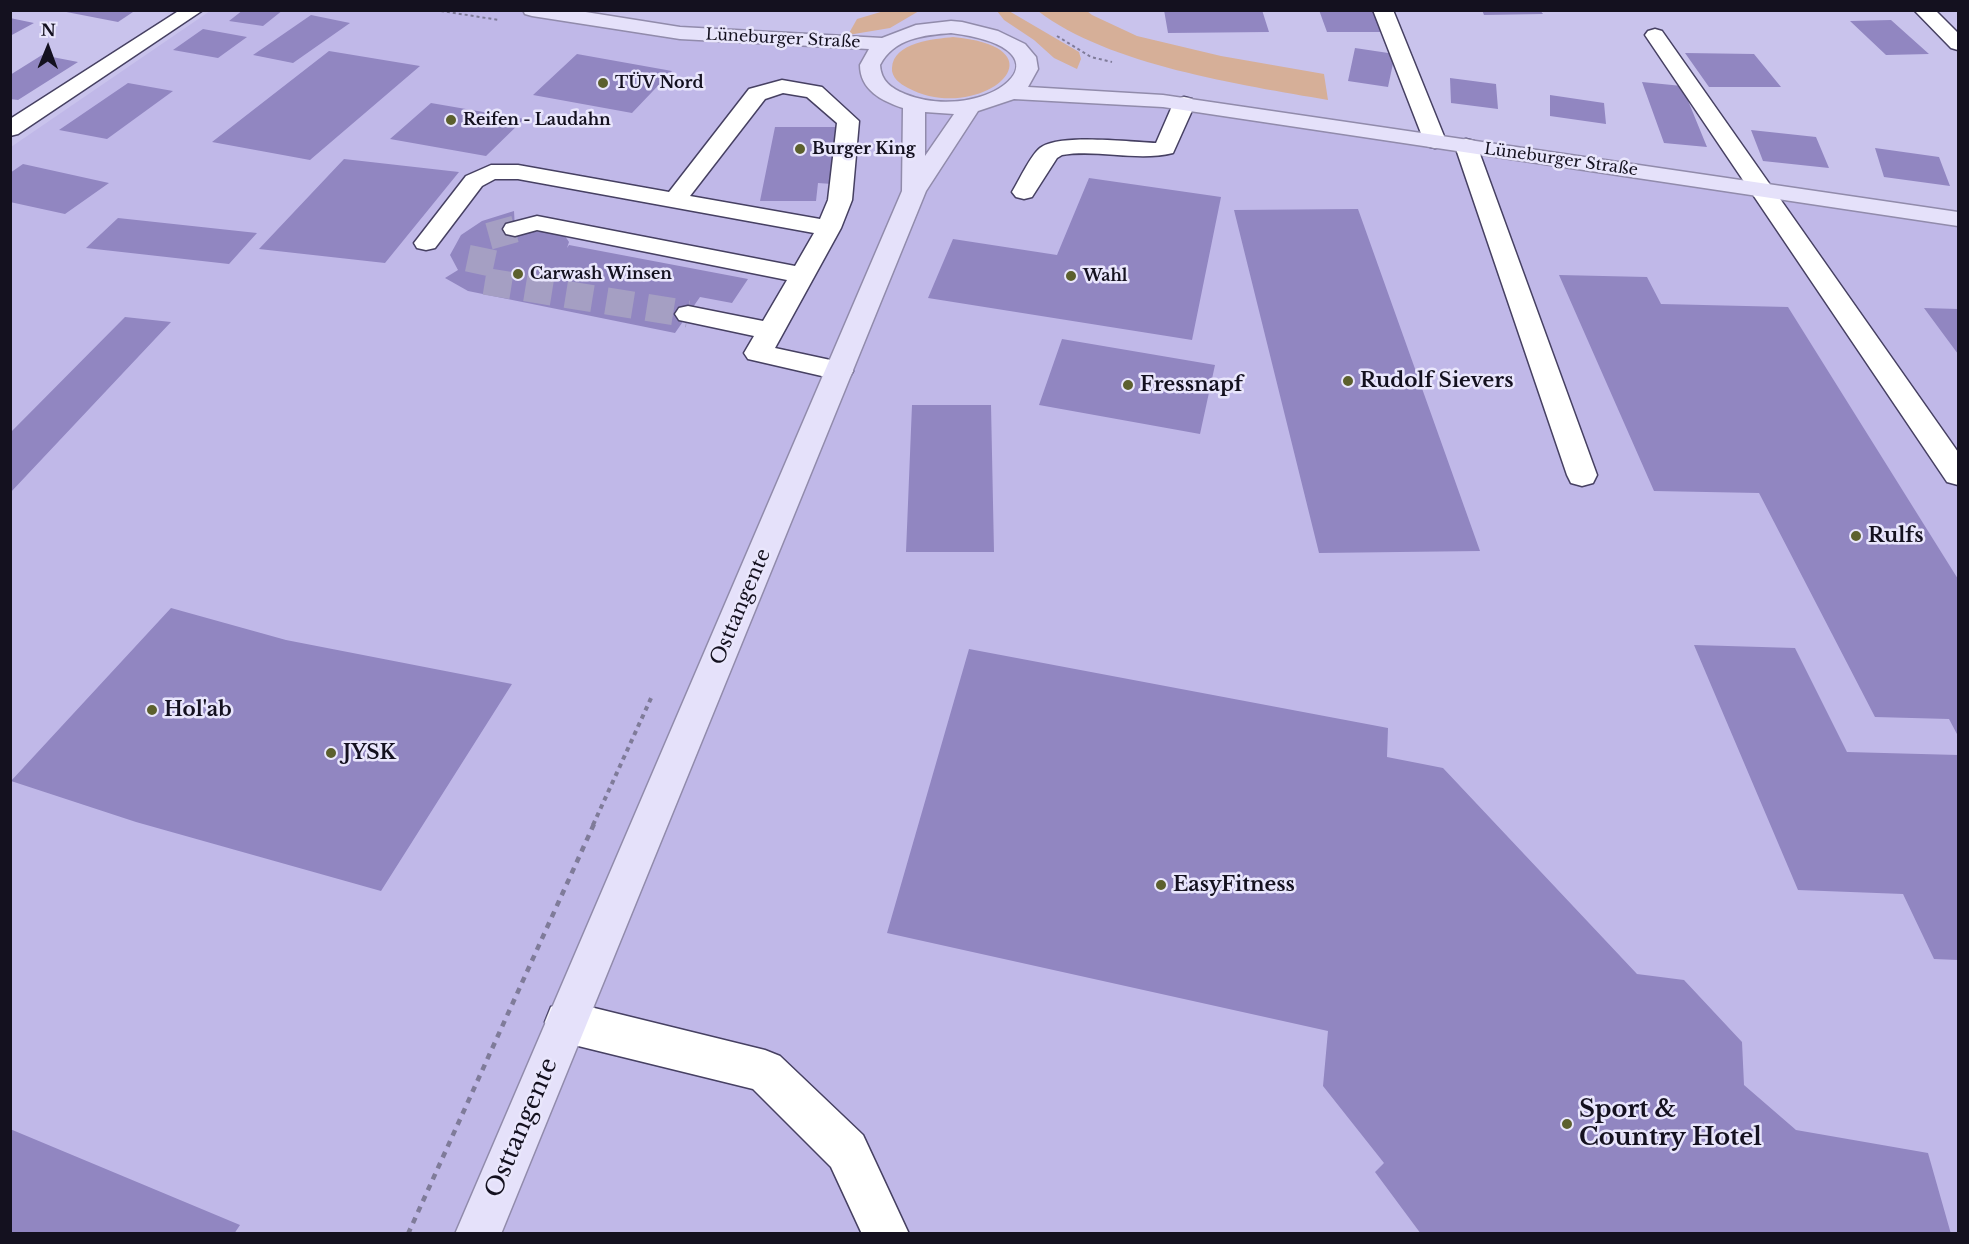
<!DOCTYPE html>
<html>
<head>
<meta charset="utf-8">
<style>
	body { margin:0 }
	#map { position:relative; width:1969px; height:1244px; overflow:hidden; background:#c9c3ec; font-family:"Libre Baskerville",serif }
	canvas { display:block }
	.frame { position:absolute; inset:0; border:12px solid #14111f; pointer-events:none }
	.north { position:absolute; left:18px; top:18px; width:60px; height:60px; -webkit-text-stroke:4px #e9e6fc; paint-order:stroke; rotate:1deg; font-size:16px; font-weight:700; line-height:24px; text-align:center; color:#14111f }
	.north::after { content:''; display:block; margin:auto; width:21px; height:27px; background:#14111f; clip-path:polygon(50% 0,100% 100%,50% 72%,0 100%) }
</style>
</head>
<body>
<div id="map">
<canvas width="1969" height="1244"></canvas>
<div class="frame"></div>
<div class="north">N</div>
</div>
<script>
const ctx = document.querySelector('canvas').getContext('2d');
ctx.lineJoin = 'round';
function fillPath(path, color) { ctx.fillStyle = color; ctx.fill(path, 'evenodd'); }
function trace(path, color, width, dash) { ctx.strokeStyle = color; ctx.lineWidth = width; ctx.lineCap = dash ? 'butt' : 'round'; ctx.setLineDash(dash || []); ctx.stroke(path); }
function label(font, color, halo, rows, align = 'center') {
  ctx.font = font + ' "Libre Baskerville",serif'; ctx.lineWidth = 5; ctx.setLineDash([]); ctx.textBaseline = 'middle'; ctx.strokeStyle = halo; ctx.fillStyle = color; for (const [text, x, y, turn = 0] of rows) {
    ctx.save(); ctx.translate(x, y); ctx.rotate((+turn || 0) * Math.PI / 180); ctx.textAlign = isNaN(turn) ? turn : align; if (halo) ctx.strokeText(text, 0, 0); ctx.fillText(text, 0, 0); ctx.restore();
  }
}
const built = new Path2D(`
	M210 11H534L680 33 885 43 868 72 913 105 999 98 1163 101 1958 219V1233L11 1234V147Z`);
const green = new Path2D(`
	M884 11H919L890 28 848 35 857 19Z
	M997 11H1009L1079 52 1081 59 1077 69 1054 58 1034 40 1004 20Z
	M1038 11H1087L1092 15 1137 36 1221 56 1324 74 1328 100C1242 85 1108 65 1038 11Z
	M953 37C1071 48 979 126 908 88 900 84 891 77 892 68 893 42 935 39 953 37Z`);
const building = new Path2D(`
	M56 10H136L118 22Z
	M243 10H283L263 26 229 21Z
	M1164 10H1262L1269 32 1168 33Z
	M1319 10H1373L1382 32H1327Z
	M1482 10H1540L1543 14 1484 15Z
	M311 15 350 23 293 63 253 55Z
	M10 18 34 23 10 36Z
	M1891 20 1929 54 1886 55 1850 21Z
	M203 29 247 37 218 58 173 50Z
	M1355 48 1395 54 1388 87 1348 81Z
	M329 51 420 66 310 160 212 142Z
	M1685 53 1754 54 1781 87H1709Z
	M577 54 672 71 632 113 533 95Z
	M42 55 78 62 18 100 10 99V75Z
	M1450 78 1496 84 1498 109 1451 103Z
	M1642 82 1682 86 1707 147 1664 143Z
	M128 83 173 91 107 139 59 130Z
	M1550 95 1604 103 1606 124 1550 116Z
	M431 103 524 119 486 156 390 139Z
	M775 127H840L832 184 818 183 816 201H760Z
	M1751 130 1816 137 1829 168 1763 161Z
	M1875 148 1939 157 1950 186 1884 177Z
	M344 159 459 172 385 263 259 249Z
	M23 164 109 183 65 214 10 202V173Z
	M1089 178 1221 197 1192 340 928 298 953 239 1057 255Z
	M1358 209 1480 551 1319 553 1234 210Z
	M514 211 515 229 518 232H547L557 235 563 233 569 242 567 248 569 245 748 279 732 303 700 297 675 333 468 291 445 278 458 270 450 255 461 235 482 221Z
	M118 218 257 233 229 264 86 248Z
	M1559 275 1647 277 1661 304 1788 307 1958 579V736L1949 719 1875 717 1759 493 1654 491Z
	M1924 308 1958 309V354Z
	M125 317 171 322 10 493V433Z
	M1062 339 1215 365 1200 434 1039 405Z
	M912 405H991L994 552H906Z
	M171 608 286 640 512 684 381 891 136 822 11 781Z
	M1694 645 1795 648 1847 752 1958 755V960L1934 959 1903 894 1798 890Z
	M969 649 1388 728 1387 757 1443 768 1637 974 1684 980 1742 1042 1744 1085 1796 1130 1928 1153 1951 1234H1421L1375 1172 1384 1163 1323 1086 1328 1031 887 933Z
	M10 1129 240 1225 234 1234H10Z`);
const minorTunnel = new Path2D(`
	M515 229 486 237 477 280 688 314`);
const pathFar2 = new Path2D(`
	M435 10 499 20
	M1057 36 1091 57 1112 62`);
const pathFar1 = new Path2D(`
	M593 825 652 696`);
const path = new Path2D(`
	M408 1234 594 824`);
const minor = new Path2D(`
	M180 10H203L18 134 10 136V119Z
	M1373 10H1393L1446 141 1443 146 1435 148 1427 146 1424 141Z
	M1914 10H1935L1958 33V50L1951 48Z
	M1655 29 1662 31 1958 452V485L1947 482 1645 35 1648 31Z
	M782 80 822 87 859 121 852 200 841 228 775 348 849 364 853 371 849 378 839 380 748 359 744 353 754 336 679 320 675 314 679 308 688 306 763 321 787 280 537 230 515 236 506 234 503 229 506 224 537 216 795 266 814 233 518 179H495L482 186 435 248 426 250 417 248 414 243 466 176 491 165H518L669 192 749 89ZM783 93 807 97 837 123 828 200 820 219 690 196 765 99Z
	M1184 97 1192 99 1195 104 1173 153C1137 162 1099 149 1062 155L1057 158 1032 197 1024 199 1016 197 1012 192C1019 181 1030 156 1040 148 1058 133 1131 142 1156 143L1173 104 1176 99Z
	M1466 139 1474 141 1477 146 1597 475 1593 483 1582 486 1571 483 1567 475 1455 146 1458 141Z
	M566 1001 765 1050 780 1056 863 1135 909 1234H862L831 1167 753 1089 566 1043 551 1037 545 1022 551 1007Z`);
const major = new Path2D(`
	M523 10H573L680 27 882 38 916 25 951 21 962 22 998 31 1025 44 1036 57 1038 69 1028 87 1163 95 1958 212V226L1163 107 1014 99 978 111 926 191 501 1234H455L902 191 903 108C882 101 860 90 860 65L869 49 680 39 532 16 525 14ZM951 33C1085 50 984 126 905 94 891 88 881 81 880 65 894 38 924 35 951 33ZM925 112 954 114 925 156Z`);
const markers = [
	[603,83,6,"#5c602d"],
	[451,120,6,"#5c602d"],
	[800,149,6,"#5c602d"],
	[518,274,6,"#5c602d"],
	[1071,276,6,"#5c602d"],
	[1348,381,6,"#5c602d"],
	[1128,385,6,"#5c602d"],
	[1856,536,6,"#5c602d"],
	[152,710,6,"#5c602d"],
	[331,753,6,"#5c602d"],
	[1161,885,6,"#5c602d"],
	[1567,1124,6,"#5c602d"]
];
const farStreetnames = [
	["Lüneburger Straße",783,39,3],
	["Lüneburger Straße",1561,160,8]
];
const farPoinames = [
	["TÜV Nord",615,83],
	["Reifen - Laudahn",463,120],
	["Burger King",812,149],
	["Carwash Winsen",530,274],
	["Wahl",1083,276]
];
const poiNames = [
	["Rudolf Sievers",1360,381],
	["Fressnapf",1140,385],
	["Rulfs",1868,536],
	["Hol'ab",164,710],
	["JYSK",343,753],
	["EasyFitness",1173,885]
];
const streetNames = [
	["Osttangente",741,607,-67]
];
const nearPoinames = [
	["Sport &",1579,1110],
	["Country Hotel",1579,1138]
];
const nearStreetnames = [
	["Osttangente",522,1128,-67]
];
fillPath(built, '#c0b8e8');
fillPath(green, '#d6af98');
fillPath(building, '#9186c1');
trace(minorTunnel, '#a59fc3', 27, [27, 14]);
trace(minor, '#464062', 3);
trace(major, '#918bab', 3);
trace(pathFar2, '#7f7b99', 2, [3, 3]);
trace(pathFar1, '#7f7b99', 4, [4.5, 4.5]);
trace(path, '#7f7b99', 4.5, [6, 6]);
fillPath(minor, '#fff');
fillPath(major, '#e5e1fa');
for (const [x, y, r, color] of markers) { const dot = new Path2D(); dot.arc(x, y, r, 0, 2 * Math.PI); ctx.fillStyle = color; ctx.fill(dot); trace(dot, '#e9e6fc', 2); }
label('16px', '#14111f', '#e9e6fc', farStreetnames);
label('bold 16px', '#14111f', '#e9e6fc', farPoinames, 'left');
label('bold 20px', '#14111f', '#e9e6fc', poiNames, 'left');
label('20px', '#14111f', '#e9e6fc', streetNames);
label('bold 24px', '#14111f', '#e9e6fc', nearPoinames, 'left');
label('24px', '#14111f', '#e9e6fc', nearStreetnames);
</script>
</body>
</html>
